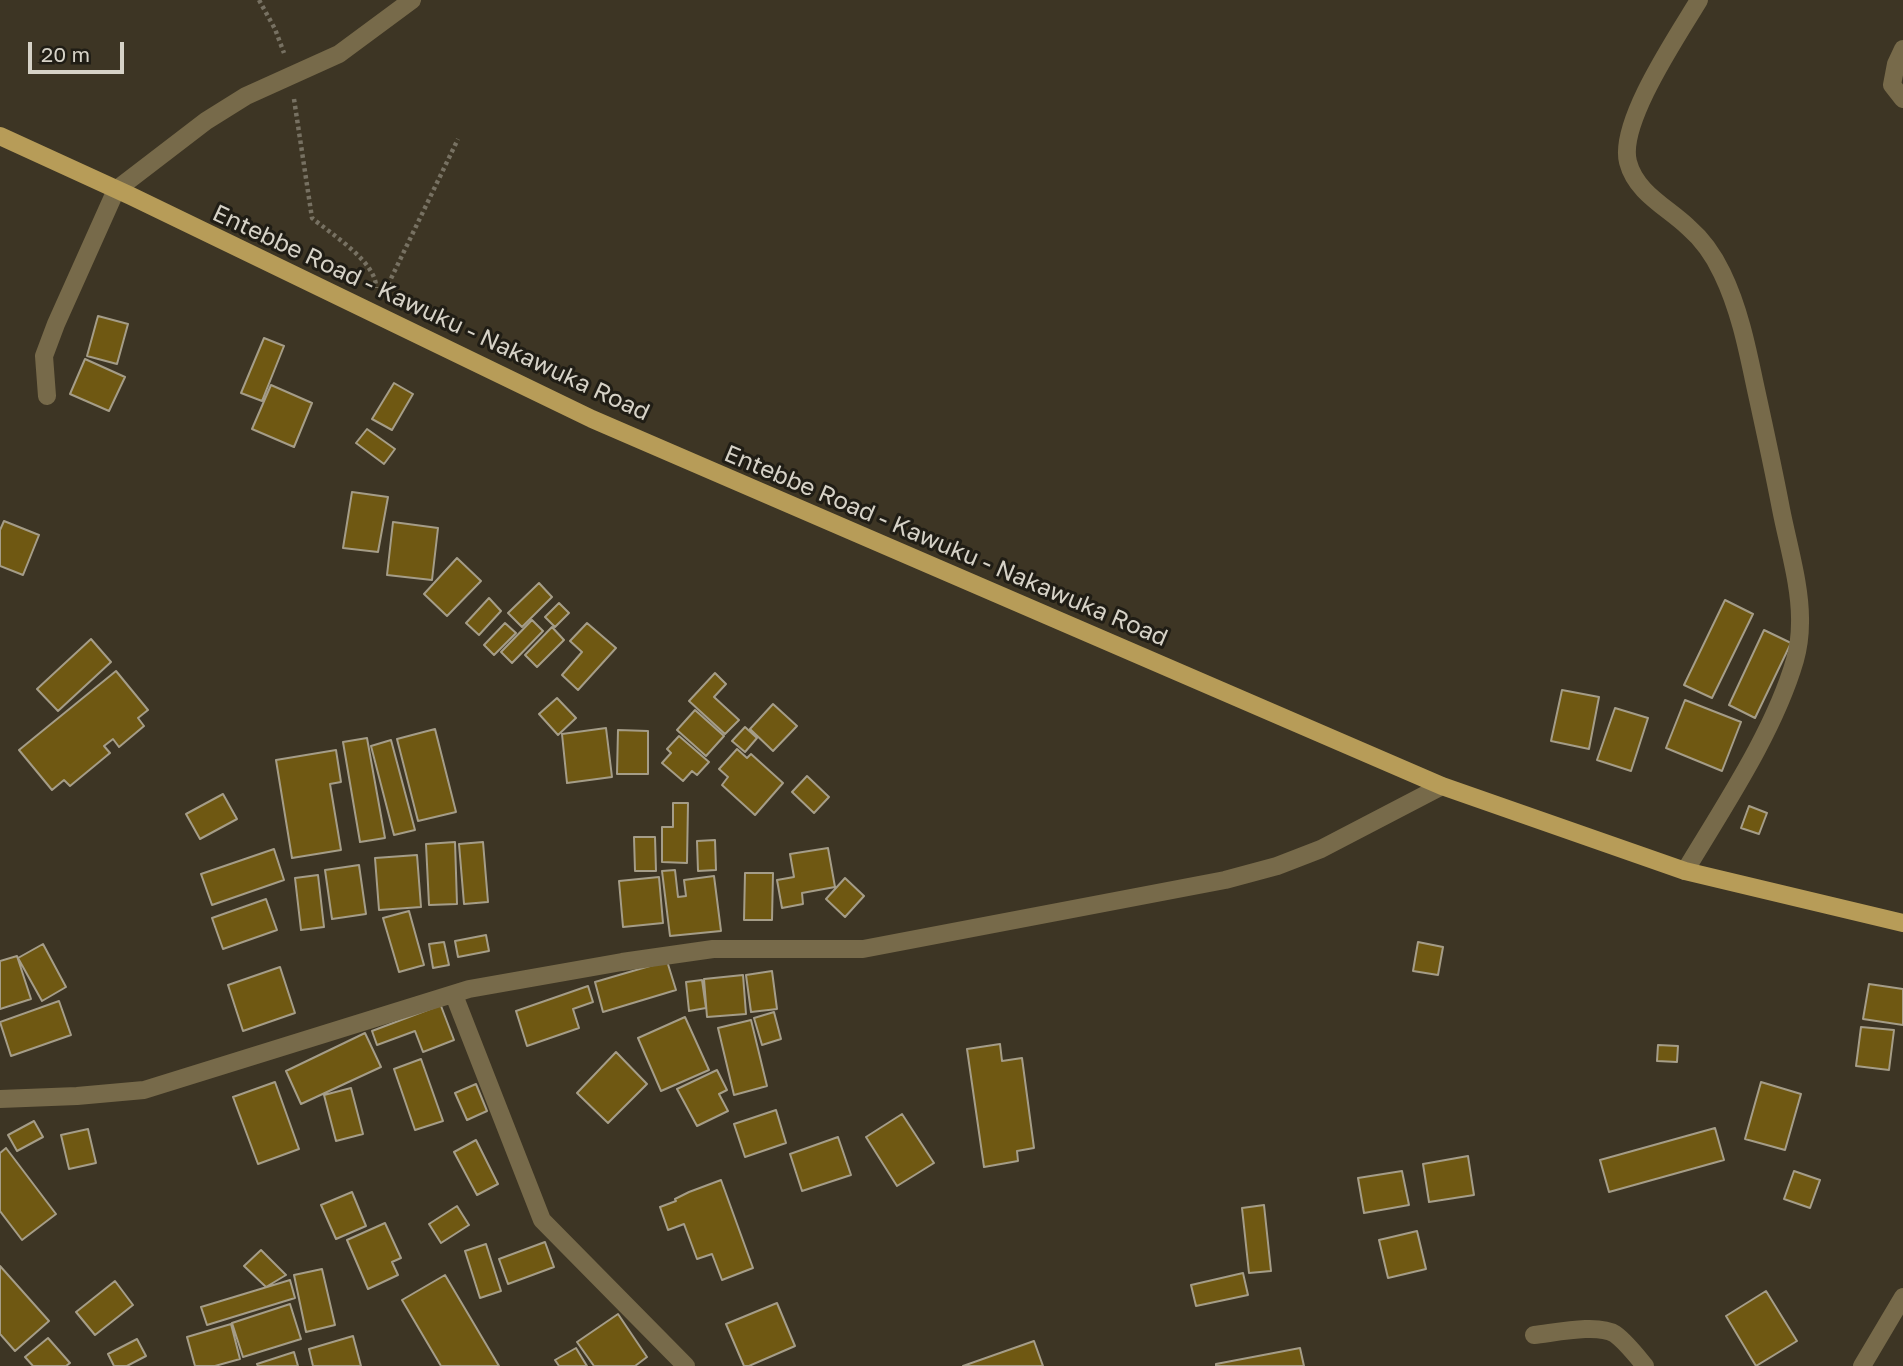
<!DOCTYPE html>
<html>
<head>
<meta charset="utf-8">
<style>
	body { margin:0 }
	#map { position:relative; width:1903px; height:1366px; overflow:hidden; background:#3d3524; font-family:"Golos Text",sans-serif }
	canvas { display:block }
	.scale { position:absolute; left:28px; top:42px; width:96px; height:32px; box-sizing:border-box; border:4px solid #d6d2c7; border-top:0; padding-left:9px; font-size:21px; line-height:24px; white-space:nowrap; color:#d6d2c7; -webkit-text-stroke:5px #201d15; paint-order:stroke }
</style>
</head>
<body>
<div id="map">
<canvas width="1903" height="1366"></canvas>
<div class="scale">20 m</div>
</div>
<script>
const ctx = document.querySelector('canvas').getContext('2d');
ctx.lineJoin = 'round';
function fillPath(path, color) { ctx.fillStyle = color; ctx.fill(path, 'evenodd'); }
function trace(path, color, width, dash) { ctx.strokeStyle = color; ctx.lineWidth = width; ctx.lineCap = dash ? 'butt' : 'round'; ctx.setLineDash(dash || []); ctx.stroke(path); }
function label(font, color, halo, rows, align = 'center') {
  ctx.font = font + ' "Golos Text",sans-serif'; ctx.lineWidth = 6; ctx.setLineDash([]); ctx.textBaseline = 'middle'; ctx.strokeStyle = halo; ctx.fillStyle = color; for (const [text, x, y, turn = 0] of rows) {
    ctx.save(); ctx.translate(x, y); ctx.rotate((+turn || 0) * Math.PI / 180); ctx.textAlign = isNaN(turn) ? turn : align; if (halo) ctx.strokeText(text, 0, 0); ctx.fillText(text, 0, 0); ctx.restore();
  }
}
const building = new Path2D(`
	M98 316 128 324 117 364 87 356Z
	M264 338 284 346 262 401 241 393Z
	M85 359 125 377 109 411 70 394Z
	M394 383 413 394 392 430 372 419Z
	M271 385 312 403 294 447 252 429Z
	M367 429 395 449 384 464 356 443Z
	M352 492 388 497 378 552 343 548Z
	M4 521 39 535 23 575 0 566V530Z
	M393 522 438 528 432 580 387 575Z
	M457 558 481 581 447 616 424 594Z
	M539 583 552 597 522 627 508 613Z
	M489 598 501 611 479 635 466 623Z
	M1725 600 1753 614 1712 698 1684 685Z
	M559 603 569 613 555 627 545 617Z
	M532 620 543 631 512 663 501 652Z
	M505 623 516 633 494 655 484 645Z
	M587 623 616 648 578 690 562 675 582 652 570 641Z
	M552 627 564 640 537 667 525 655Z
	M1764 630 1791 643 1755 718 1729 705Z
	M91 639 111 662 58 711 37 689Z
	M116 671 148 710 138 718 144 726 119 747 113 739 104 746 110 753 70 786 64 780 52 790 19 750Z
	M715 673 726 684 714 697 739 720 725 734 689 701Z
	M1562 690 1599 697 1589 749 1551 741Z
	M557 698 576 718 558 735 539 714Z
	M1685 700 1741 722 1722 771 1666 748Z
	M773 704 797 726 773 751 750 729Z
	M1615 708 1648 718 1631 771 1597 760Z
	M695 710 724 736 706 756 677 730Z
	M745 727 757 738 745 752 732 741Z
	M606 728 612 777 567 783 562 734Z
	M435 729 456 812 418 821 397 739Z
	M618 730 648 731V774H617Z
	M679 736 709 762 697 775 692 771 683 781 662 763 671 753 667 749Z
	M367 738 385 838 360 842 343 742Z
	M391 740 415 830 394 835 371 746Z
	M737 749 747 758 751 754 783 783 755 815 722 785 728 777 719 769Z
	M336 750 341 782 330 784 341 850 292 858 276 760Z
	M807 776 829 797 814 813 792 792Z
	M223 794 237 819 200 839 186 814Z
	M673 803H688L687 863 662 862V827H673Z
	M1749 806 1767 813 1759 834 1741 828Z
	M634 837H655L656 871H635Z
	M715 840 716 870 698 871 697 841Z
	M455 842 457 904 429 905 426 844Z
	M483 842 488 902 464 904 459 844Z
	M828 848 835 887 802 893 803 904 782 908 777 880 794 877 790 854Z
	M274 849 284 880 212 905 201 874Z
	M417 855 421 907 379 910 375 858Z
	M359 865 366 914 332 919 325 870Z
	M675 870 678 897 686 896 684 880 714 876 721 931 670 936 662 871Z
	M745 873H773L772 920H744Z
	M318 875 324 927 301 930 295 878Z
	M659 877 663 923 623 927 619 881Z
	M845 878 864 896 845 917 826 899Z
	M266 899 277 930 223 949 212 918Z
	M409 911 424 965 399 972 383 918Z
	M486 935 489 951 458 957 455 941Z
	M444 942 449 965 433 968 429 944Z
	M1418 942 1443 947 1438 975 1413 971Z
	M43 944 66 987 42 1001 18 958Z
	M17 956 31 999 0 1009V961Z
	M667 961 676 990 603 1012 595 982Z
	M280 967 295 1013 243 1031 228 985Z
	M772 971 777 1009 751 1012 746 975Z
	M743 975 746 1014 707 1017 704 979Z
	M702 980 706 1008 689 1011 686 982Z
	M1869 984 1903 989V1025L1863 1019Z
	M588 986 593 1002 573 1009 579 1028 527 1046 516 1011Z
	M59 1001 71 1035 11 1056 0 1022Z
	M438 1006H441L454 1040 423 1052 415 1031 377 1045 372 1031Z
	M774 1012 781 1039 762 1045 754 1018Z
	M685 1017 709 1070 661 1091 638 1038Z
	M751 1020 767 1086 734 1095 718 1028Z
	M1861 1027 1894 1030 1889 1070 1856 1066Z
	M365 1033 381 1067 301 1104 286 1071Z
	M1000 1044 1002 1061 1022 1058 1034 1148 1017 1151 1018 1161 984 1167 967 1049Z
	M1658 1045 1678 1046 1677 1062 1657 1061Z
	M616 1052 647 1084 608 1123 577 1093Z
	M421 1059 443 1121 415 1130 394 1069Z
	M717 1070 727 1090 719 1094 728 1111 697 1126 677 1089Z
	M275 1082 299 1149 258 1164 233 1097Z
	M1761 1082 1801 1094 1785 1150 1745 1139Z
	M476 1084 487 1111 467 1120 455 1093Z
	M351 1088 363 1134 336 1141 324 1095Z
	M776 1110 786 1143 745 1157 734 1124Z
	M902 1114 934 1163 897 1186 866 1137Z
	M34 1121 43 1137 17 1151 8 1135Z
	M1715 1128 1724 1160 1609 1192 1600 1160Z
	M88 1129 96 1163 69 1169 61 1135Z
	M838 1137 851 1175 802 1191 790 1154Z
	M476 1140 498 1184 477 1195 454 1152Z
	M6 1148 56 1214 22 1240 0 1211V1153Z
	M1468 1156 1474 1195 1429 1202 1423 1164Z
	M1402 1171 1409 1205 1364 1213 1358 1178Z
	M1794 1171 1820 1180 1810 1208 1784 1199Z
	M721 1180 753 1268 722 1280 712 1254 697 1259 684 1224 668 1230 660 1207 676 1201 675 1199 689 1192Z
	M352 1192 366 1226 336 1239 321 1205Z
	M1264 1205 1271 1271 1249 1273 1242 1208Z
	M457 1206 469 1225 441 1243 429 1224Z
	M385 1223 401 1258 392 1262 398 1275 368 1289 347 1240Z
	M1417 1231 1426 1269 1388 1278 1379 1240Z
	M545 1242 554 1267 508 1284 499 1259Z
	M486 1244 501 1291 480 1298 465 1251Z
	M261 1250 286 1275 266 1287 244 1266Z
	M0 1266 49 1321 15 1351 0 1334Z
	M322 1269 335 1325 306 1332 294 1275Z
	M1243 1273 1248 1295 1196 1306 1191 1285Z
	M445 1275 499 1366H441L402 1300Z
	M290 1280 295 1298 207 1325 201 1307Z
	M115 1281 133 1305 95 1335 76 1312Z
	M1766 1291 1797 1341 1756 1366 1726 1316Z
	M777 1303 795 1346 749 1366H744L726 1324Z
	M290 1304 301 1339 243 1357 232 1323Z
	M618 1314 647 1357 635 1366H594L577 1342Z
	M231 1324 240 1359 215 1366H195L187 1337Z
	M353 1336 361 1366H313L309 1349Z
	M48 1338 70 1363 66 1366H33L25 1357Z
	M137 1339 146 1356 127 1366H114L108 1354Z
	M1034 1341 1043 1366H963Z
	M576 1348 587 1366H559L555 1360Z
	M1300 1348 1304 1366H1216V1364Z
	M294 1352 298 1366H258L257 1364Z`);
const path = new Path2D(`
	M259 0 275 29 284 53
	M294 99 312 218C331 234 377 262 376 288
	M385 291 458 139`);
const minor = new Path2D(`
	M1903 49 1896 64 1892 85 1903 99
	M47 396 44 356 56 324 116 190 206 121 246 96 339 54 412 0
	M1685 871C1724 806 1774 732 1795 660 1798 649 1800 635 1800 623 1801 587 1788 545 1781 509 1773 467 1764 426 1755 385 1747 347 1739 308 1722 273 1714 256 1703 240 1688 227 1667 207 1636 193 1628 162 1618 123 1678 35 1699 0
	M454 995 542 1220 686 1366
	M0 1099 77 1096 144 1090 469 989 622 962 713 949H863L1225 880 1277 866 1321 849 1442 786
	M1534 1335C1554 1333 1598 1323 1615 1334 1626 1342 1636 1355 1645 1366
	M1862 1366 1903 1297`);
const major = new Path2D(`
	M0 136 131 196 592 419 1442 786 1685 871 1903 923`);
const streetNames = [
	["Entebbe Road - Kawuku - Nakawuka Road",431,313,25],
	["Entebbe Road - Kawuku - Nakawuka Road",946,546,23]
];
fillPath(building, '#6f5812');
trace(building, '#a59d88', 2);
trace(path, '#777162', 4.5, [3.5, 3.5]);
trace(minor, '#776a4a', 18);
trace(major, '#b79c58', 18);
label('24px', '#d6d2c7', '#201d15', streetNames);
</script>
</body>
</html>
